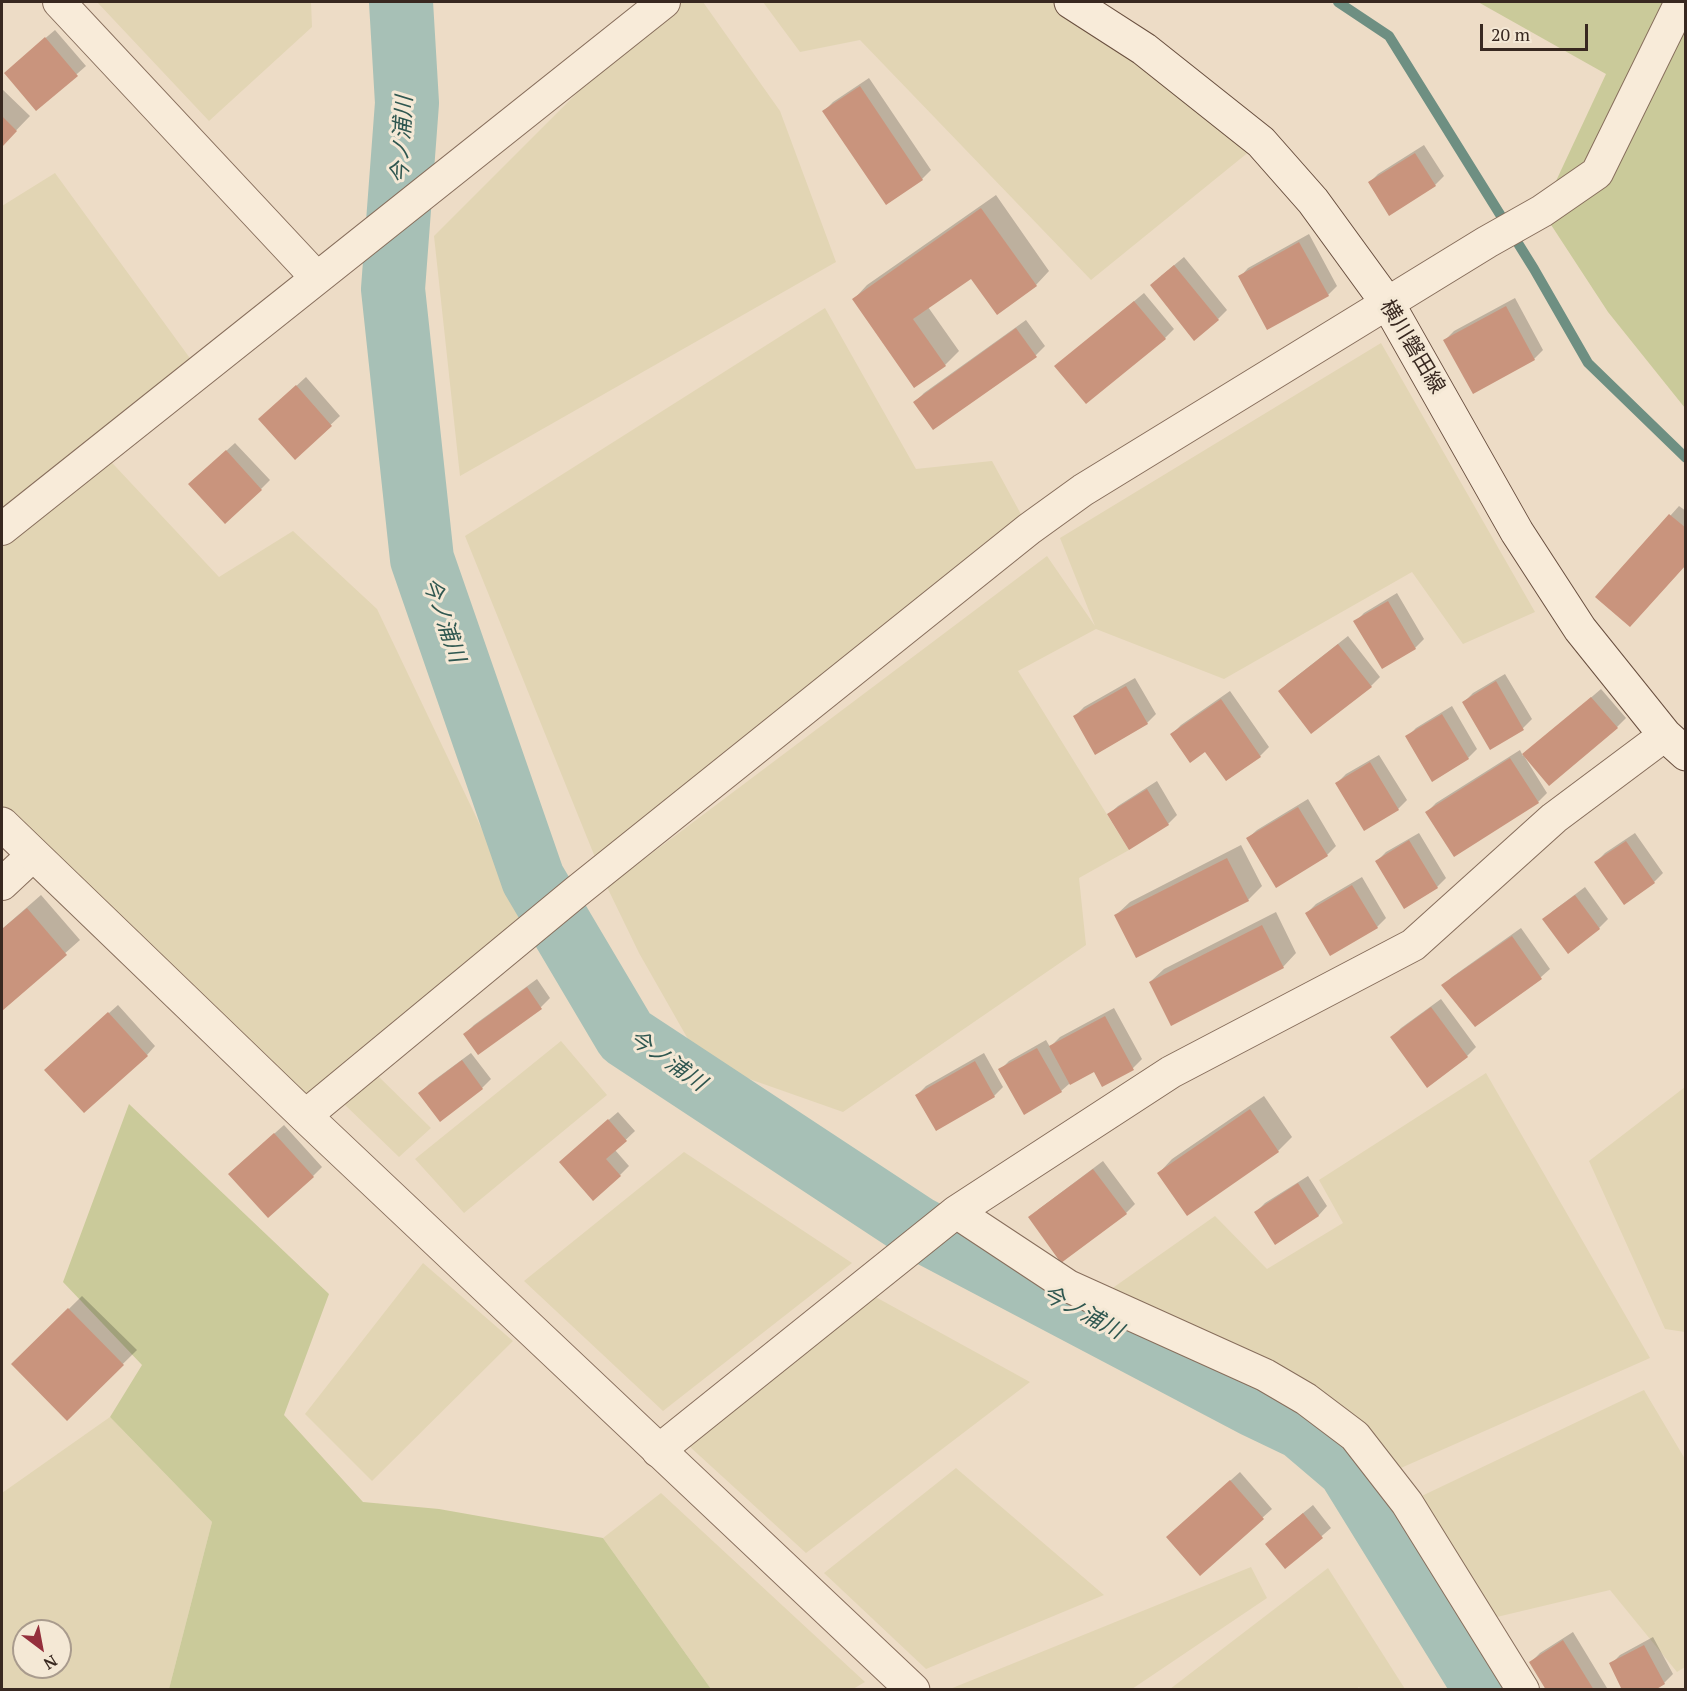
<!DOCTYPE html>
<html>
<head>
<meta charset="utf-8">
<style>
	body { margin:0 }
	#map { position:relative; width:1687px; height:1691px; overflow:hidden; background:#eddcc6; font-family:"PT Serif",serif }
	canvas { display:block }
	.frame { position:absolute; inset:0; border:3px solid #382820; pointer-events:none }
	.north { position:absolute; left:12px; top:1619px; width:60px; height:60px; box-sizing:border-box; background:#f4e8d5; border:2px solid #a99b8d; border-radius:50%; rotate:148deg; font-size:16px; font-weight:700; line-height:24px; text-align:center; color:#382820 }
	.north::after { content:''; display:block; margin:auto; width:21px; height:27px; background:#942f3c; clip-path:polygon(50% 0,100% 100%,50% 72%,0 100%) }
	.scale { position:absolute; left:1480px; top:24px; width:108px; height:27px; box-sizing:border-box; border:3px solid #382820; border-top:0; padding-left:8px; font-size:18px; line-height:21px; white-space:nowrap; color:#382820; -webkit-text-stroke:4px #f4e8d5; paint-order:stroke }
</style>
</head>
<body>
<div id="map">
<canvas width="1687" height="1691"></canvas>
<div class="frame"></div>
<div class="north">N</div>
<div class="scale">20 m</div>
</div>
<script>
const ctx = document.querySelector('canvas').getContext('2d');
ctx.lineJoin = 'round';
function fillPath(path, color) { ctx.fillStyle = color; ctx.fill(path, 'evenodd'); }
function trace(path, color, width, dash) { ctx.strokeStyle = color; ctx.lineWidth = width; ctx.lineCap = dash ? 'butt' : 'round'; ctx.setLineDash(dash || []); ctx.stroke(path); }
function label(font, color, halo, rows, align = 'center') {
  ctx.font = font + ' "PT Serif","Noto Sans JP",serif'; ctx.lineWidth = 6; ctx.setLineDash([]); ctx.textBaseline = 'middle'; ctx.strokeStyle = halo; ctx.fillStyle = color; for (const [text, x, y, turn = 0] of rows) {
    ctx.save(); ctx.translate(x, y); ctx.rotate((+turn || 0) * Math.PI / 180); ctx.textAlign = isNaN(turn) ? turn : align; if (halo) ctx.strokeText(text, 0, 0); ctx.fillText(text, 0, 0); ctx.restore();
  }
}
const farmland = new Path2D(`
	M97 2H311L312 27 209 121Z
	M668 2H703L780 111 836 262 460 476 434 236Z
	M763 2H1067L1261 142 1091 280 860 40 800 52Z
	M55 173 200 372 101 451 219 577 293 531 377 609 530 930 305 1116 2 823V206Z
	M825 308 916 469 992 461 1029 529 601 872 465 536Z
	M1381 343 1535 612 1463 644 1412 572 1224 679 1096 629 1018 671 1129 850 1079 878 1086 945 843 1112 701 1062 639 953 607 887 1047 556 1095 626 1060 538Z
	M561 1041 607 1095 464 1213 415 1159Z
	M1486 1073 1650 1358 1385 1475 1306 1399 1097 1299 1215 1216 1267 1269 1343 1223 1319 1180Z
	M376 1074 431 1128 399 1157 344 1104Z
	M1685 1087V1332L1665 1329 1589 1161Z
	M684 1152 852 1263 663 1411 524 1281Z
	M423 1263 513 1341 372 1481 305 1414Z
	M861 1289 1030 1382 806 1553 677 1435Z
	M1644 1390 1685 1459V1667L1677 1672 1610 1590 1480 1621 1407 1503Z
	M110 1417 212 1522 169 1689H2V1493ZM24 1631H60V1667H24Z
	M956 1468 1104 1595 926 1669 824 1573Z
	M661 1493 865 1682 853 1689H711L603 1538Z
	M1251 1567 1267 1598 1132 1689H950Z
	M1328 1568 1405 1689H1361L1359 1687 1355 1690 1170 1689Z`);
const green = new Path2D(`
	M1478 2H1685V408L1608 312 1542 211 1606 74Z
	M129 1104 329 1294 284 1415 363 1502 439 1509 603 1538 711 1689H169L212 1522 110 1417 142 1365 63 1282Z`);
const shadow = new Path2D(`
	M55 30 86 66 37 109 15 64Z
	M869 78 931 170 922 179 824 111 833 102Z
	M2 89 30 116 2 145Z
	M1424 145 1444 176 1435 185 1369 183 1378 174Z
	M996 195 1049 271 1036 285 972 277 928 307 959 351 945 365 915 386 854 299 867 285Z
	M1309 234 1337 286 1328 295 1240 277 1248 268Z
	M1184 257 1227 310 1218 319 1161 276Z
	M1144 293 1174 329 1165 338 1056 366Z
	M1515 298 1543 350 1534 359 1445 340 1454 331Z
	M1026 320 1045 346 1036 355 915 402 924 393Z
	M306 377 340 416 295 458 269 411Z
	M235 443 270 480 261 489 199 475Z
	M1679 506 1686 511V564L1598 597Z
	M1397 593 1424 639 1415 648 1382 667 1355 622 1364 613Z
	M1348 636 1380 677 1371 686 1312 732 1280 691 1288 683Z
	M1505 674 1532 719 1523 728 1491 748 1464 702 1473 693Z
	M1135 678 1156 714 1147 723 1075 716 1084 707Z
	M1601 689 1626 718 1617 727 1524 756 1547 793 1538 802 1427 812 1436 803 1520 750 1523 756Z
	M1230 691 1269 747 1260 756 1226 779 1206 750 1172 734 1181 725Z
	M1452 706 1477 749 1468 758 1432 780 1407 737 1416 728Z
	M1379 755 1407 800 1398 809 1337 783 1346 774Z
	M1157 781 1177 815 1168 824 1129 848 1109 814 1118 806Z
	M1308 799 1336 846 1327 855 1248 838 1257 830Z
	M1419 833 1446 878 1437 887 1377 861 1386 852Z
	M1635 833 1663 873 1654 882 1624 903 1596 862 1605 853Z
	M1241 845 1262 886 1248 900 1116 915 1130 902Z
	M1362 877 1386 918 1377 927 1307 913 1316 904Z
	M1585 887 1608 919 1599 928 1568 952 1544 920 1553 911Z
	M41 895 80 940 2 1009V929Z
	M1276 912 1296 953 1283 967 1150 982 1164 969Z
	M1521 928 1550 969 1541 977 1475 1025 1443 986 1452 977Z
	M537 979 550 998 541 1007 478 1052 465 1034 474 1025Z
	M1441 999 1476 1047 1467 1056 1392 1037 1401 1028Z
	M118 1005 155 1046 147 1055 55 1061Z
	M1114 1008 1142 1059 1133 1068 1095 1070 1069 1084 1061 1091 1000 1070 1009 1061 1046 1040 1050 1047 1060 1037Z
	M471 1053 491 1079 482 1088 420 1093 429 1084Z
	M984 1053 1003 1087 994 1096 917 1095 926 1086Z
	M1264 1096 1292 1137 1278 1151 1187 1214 1159 1173 1172 1159Z
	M618 1112 635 1131 615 1150 629 1166 620 1175 570 1153Z
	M284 1125 322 1167 313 1176 239 1165Z
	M1103 1161 1135 1204 1126 1213 1030 1218 1039 1209Z
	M1308 1176 1327 1206 1319 1215 1275 1243 1256 1212 1265 1203Z
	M82 1296 137 1350 67 1419 13 1364Z
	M1240 1472 1272 1509 1200 1574 1177 1528Z
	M1313 1505 1331 1528 1286 1567 1276 1535Z
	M1573 1632 1607 1688 1605 1690H1548L1531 1662 1540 1653Z
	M1653 1637 1673 1674 1664 1683 1611 1664 1620 1655Z`);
const stream = new Path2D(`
	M1338 2 1389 36 1534 269 1588 363 1686 458`);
const river = new Path2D(`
	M401 2 407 103 393 289 422 559 533 879 626 1036 916 1227 1256 1406 1302 1428 1349 1468 1486 1690`);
const building = new Path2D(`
	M45 37 78 76 36 111 4 73Z
	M860 86 923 180 886 205 822 111Z
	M2 116 17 131 2 147Z
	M1415 153 1436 186 1389 216 1368 182Z
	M981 208 1037 286 997 315 971 279 913 319 946 366 914 388 852 299Z
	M1299 242 1329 296 1267 330 1238 276Z
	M1174 265 1219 320 1194 341 1150 285Z
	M1134 301 1166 339 1086 404 1054 366Z
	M1506 306 1535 360 1473 394 1443 340Z
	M1016 328 1037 357 933 430 913 402Z
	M296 385 332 426 295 460 258 419Z
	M226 450 262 490 225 524 188 484Z
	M1669 514 1686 528V565L1630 627 1595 597Z
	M1388 601 1416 649 1382 669 1353 621Z
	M1338 644 1372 687 1311 734 1278 691Z
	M1496 681 1524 730 1490 750 1462 702Z
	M1126 686 1148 724 1095 755 1073 716Z
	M1591 697 1618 728 1549 786 1522 754Z
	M1221 699 1261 757 1226 781 1205 752 1190 763 1170 734Z
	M1442 714 1469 759 1432 782 1405 736Z
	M1510 758 1539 803 1454 857 1425 812Z
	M1370 762 1399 810 1364 831 1335 783Z
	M1147 789 1169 825 1129 850 1107 814Z
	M1298 807 1328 856 1276 888 1246 838Z
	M1409 840 1438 888 1404 909 1375 861Z
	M1626 841 1655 883 1624 905 1594 862Z
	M1227 858 1249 901 1136 958 1114 915Z
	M1352 885 1378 928 1330 956 1305 913Z
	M1575 895 1600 929 1568 954 1542 919Z
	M27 908 67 955 2 1011V929Z
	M1262 925 1284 968 1171 1026 1149 982Z
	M1512 936 1542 979 1475 1027 1441 985Z
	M527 987 542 1009 478 1055 463 1034Z
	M1431 1007 1468 1057 1427 1088 1390 1037Z
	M108 1012 148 1056 84 1113 44 1070Z
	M1105 1016 1134 1070 1102 1087 1094 1072 1070 1085 1049 1046Z
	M1037 1048 1062 1092 1024 1115 998 1069Z
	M462 1060 483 1089 440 1122 418 1093Z
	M975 1061 995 1097 936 1131 915 1095Z
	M1250 1109 1279 1152 1187 1216 1157 1173Z
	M608 1119 627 1141 606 1159 621 1176 593 1201 559 1162Z
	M274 1133 314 1177 268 1218 228 1174Z
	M1093 1169 1127 1214 1061 1263 1028 1217Z
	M1298 1183 1319 1216 1275 1245 1254 1212Z
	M68 1308 124 1365 67 1421 11 1364Z
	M1230 1480 1264 1519 1200 1576 1166 1537Z
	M1303 1513 1323 1538 1285 1569 1265 1544Z
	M1563 1640 1594 1690H1546L1529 1662Z
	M1644 1645 1665 1684 1655 1690H1622L1609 1663Z`);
const minor = new Path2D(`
	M59 2 317 278
	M2 529C223 354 444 179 664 2
	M2 884 33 855
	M305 1116 576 892 1029 529 1083 490 1487 242 1542 211 1597 173 1681 2
	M956 1212 1068 1286 1265 1375 1306 1399 1355 1436 1407 1503 1523 1690
	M658 1451 956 1212 1171 1072 1413 945 1554 818 1665 735`);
const tertiary = new Path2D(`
	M2 824 305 1116 913 1690`);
const secondary = new Path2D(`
	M1071 2 1144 49 1261 142 1313 201 1388 304 1517 532 1580 629 1665 735 1686 754`);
const streetNames = [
	["横川磐田線",1412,347,59]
];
const waterNames = [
	["今ノ浦川",403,140,-87],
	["今ノ浦川",443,620,71],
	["今ノ浦川",667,1061,35],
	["今ノ浦川",1082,1313,28]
];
fillPath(farmland, '#e2d5b4');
fillPath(green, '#caca9a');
fillPath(shadow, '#0003');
trace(stream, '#6e8f82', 10);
trace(river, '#a7c0b6', 64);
fillPath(building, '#c9947d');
trace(minor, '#876e5c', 34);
trace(tertiary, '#876e5c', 35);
trace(secondary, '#694f3f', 35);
trace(minor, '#f8ebd9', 32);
trace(tertiary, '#f8ebd9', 33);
trace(secondary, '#f8ebd9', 33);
label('21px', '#382820', '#f4e8d5', streetNames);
label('italic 22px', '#2f5750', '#f4e8d5', waterNames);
</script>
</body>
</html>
